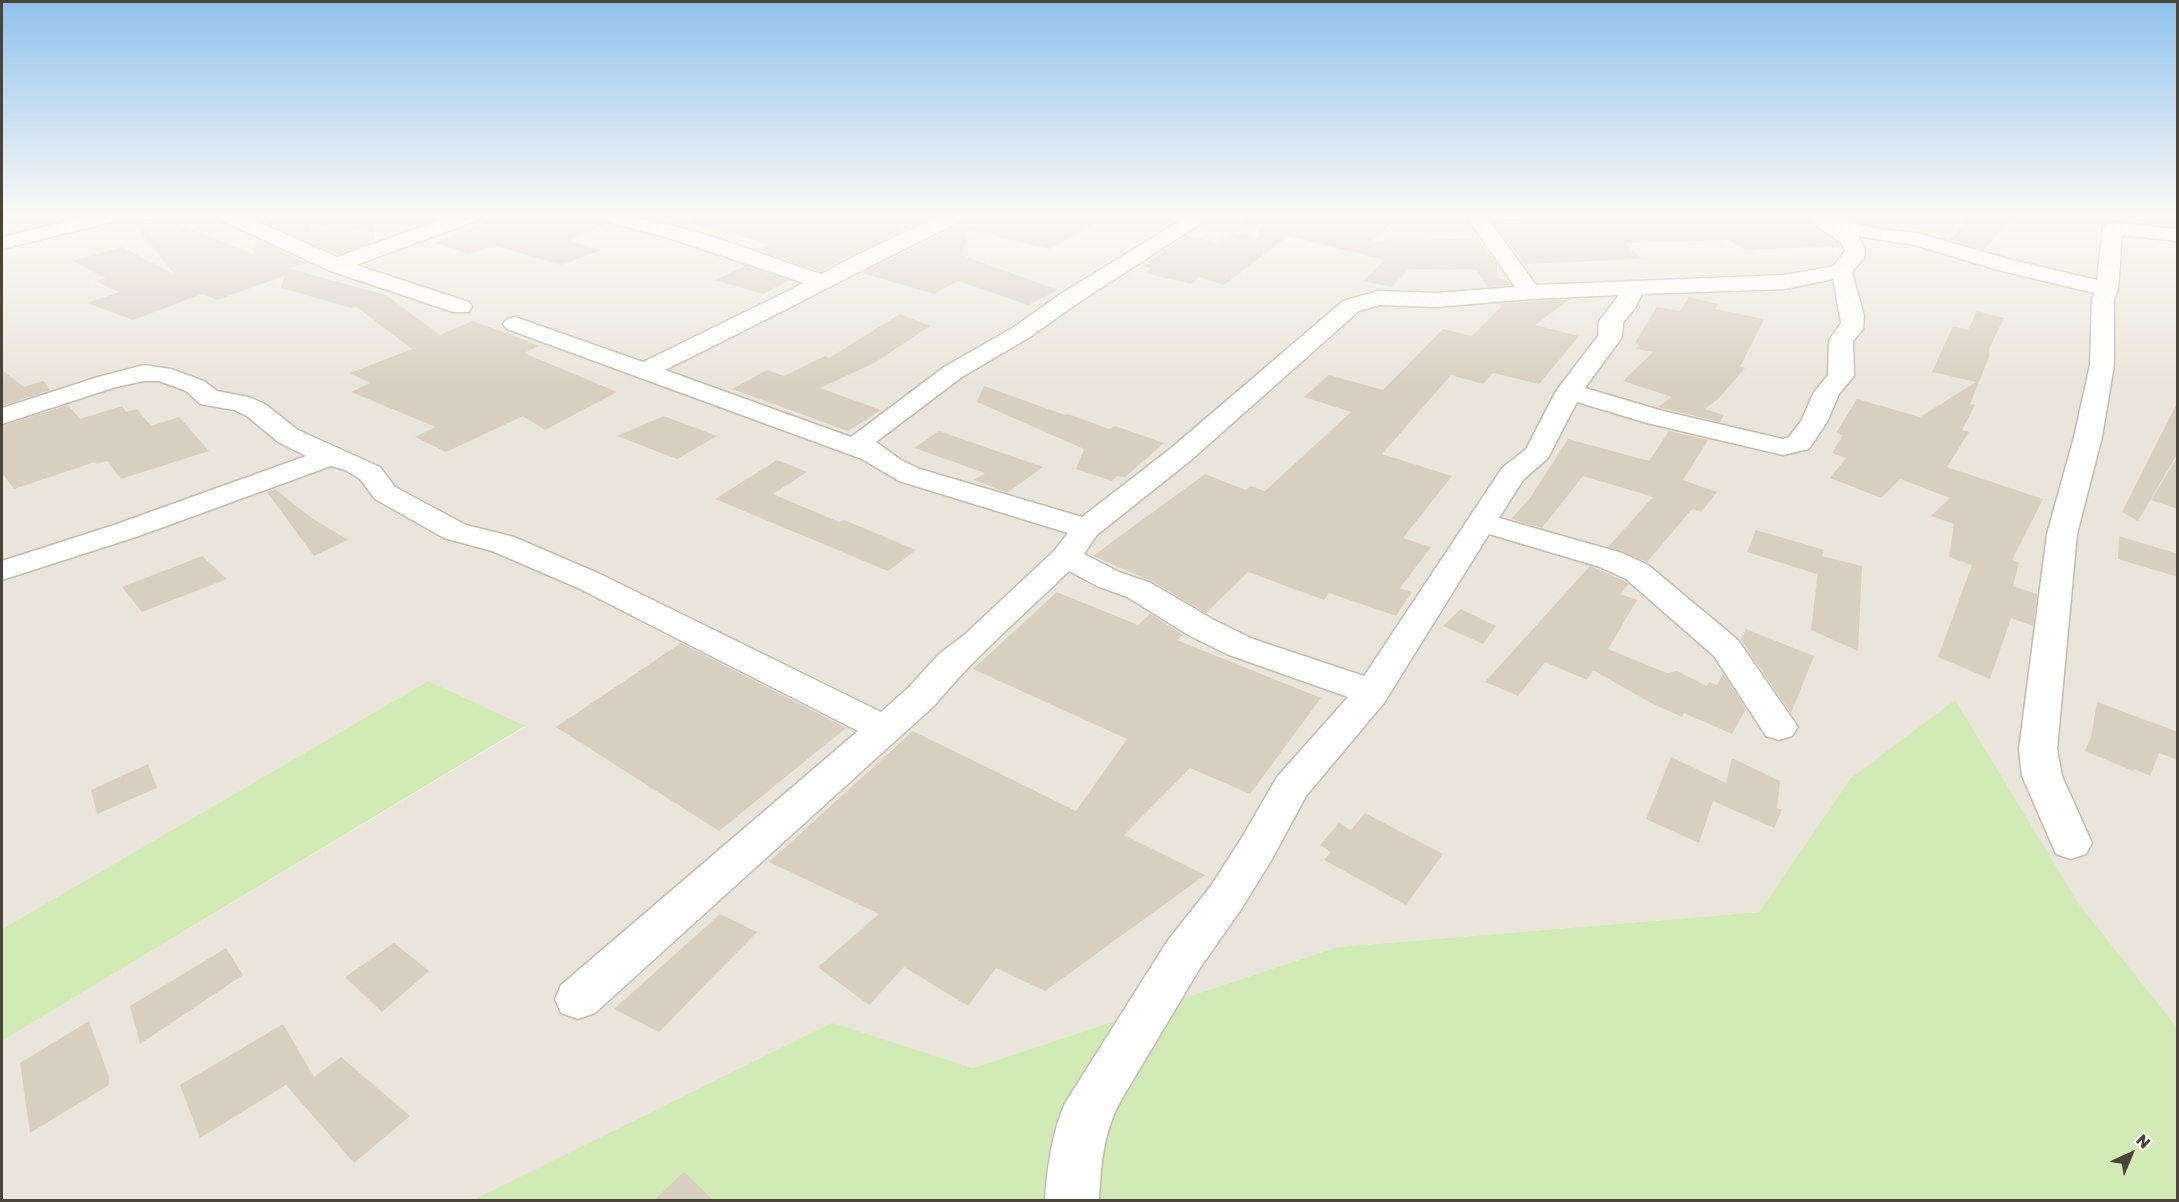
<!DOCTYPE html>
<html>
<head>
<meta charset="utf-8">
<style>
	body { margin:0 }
	#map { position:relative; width:2179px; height:1202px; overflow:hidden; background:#f6f3ec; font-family:"Golos Text",sans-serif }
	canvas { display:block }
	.frame { position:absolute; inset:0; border:3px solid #4b4439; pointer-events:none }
	.north { position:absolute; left:2101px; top:1124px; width:60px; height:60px; -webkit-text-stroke:4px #fff; paint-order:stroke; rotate:44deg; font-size:16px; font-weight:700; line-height:24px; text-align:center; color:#4b4439 }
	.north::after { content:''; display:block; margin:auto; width:21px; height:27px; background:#4b4439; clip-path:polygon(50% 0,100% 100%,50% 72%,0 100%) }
</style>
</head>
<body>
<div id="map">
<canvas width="2179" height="1202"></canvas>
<div class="frame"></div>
<div class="north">N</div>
</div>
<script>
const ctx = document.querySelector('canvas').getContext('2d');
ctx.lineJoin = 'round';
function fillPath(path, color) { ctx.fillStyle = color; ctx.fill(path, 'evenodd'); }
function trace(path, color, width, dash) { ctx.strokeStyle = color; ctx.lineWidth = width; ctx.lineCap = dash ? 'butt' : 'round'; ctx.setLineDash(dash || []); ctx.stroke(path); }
const residential = new Path2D(`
	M2 216H2177V1027L2078 903 1850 779 1759 912 1338 947 973 1068 832 1024 473 1200H2V1041L525 727 428 681 2 929Z`);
const green = new Path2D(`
	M428 681 525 726 2 1041V929Z
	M1955 700 2078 903 2177 1027V1200H473L832 1023 973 1068 1338 947 1759 912 1850 779Z`);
const building = new Path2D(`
	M156 216 254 254 257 239 308 263 287 268 386 295 440 335 472 321 509 334 539 346 524 353 617 392 545 430 523 416 446 452 415 437 436 427 351 392 370 383 350 373 412 349 357 307 352 308 281 288 284 276 217 300 202 294 133 320 87 303 119 292 95 281 106 278 72 261 122 247 174 274 133 222Z
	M262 216H312L311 232 375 224V241L337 255 261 221Z
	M532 216H596L599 221 606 224 568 240 601 250 561 265 493 245 469 254 435 243 488 222 495 224 503 221 515 224Z
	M693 216H934L833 265 830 264 821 272 757 250 770 244 692 224Z
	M969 216H1107L1050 249 969 230 961 255 1058 290 1028 305 958 281 934 294 862 273 965 222Z
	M1244 216H1401L1372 241 1478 238 1497 265 1496 278 1507 280 1511 285 1488 287 1476 270 1409 269 1391 287 1363 281 1385 260 1288 236 1224 285 1199 277 1191 284 1145 273 1151 268 1143 266 1187 235 1215 243 1231 232 1258 238 1259 229 1243 225Z
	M1520 216H1732L1739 221 1768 220V216H1801L1840 246 1745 250 1730 240 1624 243 1642 259 1524 264 1492 220 1523 219Z
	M1965 216H2014L1984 250 1949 240 1964 224Z
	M745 266 789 280 763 294 715 280Z
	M1689 297 1718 304 1715 309 1764 319 1740 367 1745 368 1719 398 1705 409 1724 415 1720 422 1658 407 1672 397 1623 381 1653 352 1636 349 1639 345 1635 343 1657 307 1680 311Z
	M1570 299 1535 325 1579 336 1539 384 1493 373 1483 384 1451 375 1382 454 1452 476 1403 538 1431 547 1400 588 1412 592 1396 616 1329 593 1324 600 1248 572 1206 613 1152 581 1093 556 1205 474 1246 490 1251 486 1265 491 1351 412 1304 397 1329 375 1383 390 1443 329 1472 336 1502 306 1500 304Z
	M1977 311 2004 318 1989 349V357L1970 404 1975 405 1962 430 1969 432 1947 467 2043 499 2012 560 2019 563 2013 586 2037 594 2033 626 2011 618 1990 679 1938 657 1972 565 1949 557 1954 524 1931 516 1950 498 1900 479 1881 498 1830 478 1846 458 1832 453 1843 435 1836 433 1857 399 1920 417 1976 382 1932 372 1953 326 1968 330Z
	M900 314 930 326 874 363 820 388 881 410 848 431 732 389 767 370 784 376 825 356 829 358Z
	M2 370 24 387 43 381 50 390 2 406Z
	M984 386 1065 415 1068 414 1109 429 1115 426 1164 443 1125 477 1117 476 1112 481 1076 469 1084 449 977 402Z
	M2178 401V453L2138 521 2122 512Z
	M68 405 80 419 122 406 126 412 137 409 151 426 179 417 209 451 121 479 107 461 97 464 95 462 14 489 2 473V426Z
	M664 416 717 436 677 459 617 436Z
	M939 431 1043 467 1007 493 997 489 974 480 985 473 914 448Z
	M1669 431 1708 440 1683 480 1717 492 1701 512 1692 509 1647 562 1608 547 1653 497 1627 489 1583 476 1542 528 1511 519 1530 498 1568 439 1649 461Z
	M2178 456V509L2151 500Z
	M777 460 807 472 773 494 839 522 844 520 916 550 888 571 715 499Z
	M275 489 310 517 348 540 314 556 267 492Z
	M1756 530 1824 550 1822 556 1862 566 1858 651 1811 630 1818 571 1817 574 1747 552Z
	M2119 536 2178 554V577L2118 559Z
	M202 556 227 579 142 612 122 587Z
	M1590 566 1625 581 1629 584 1620 594 1637 600 1608 649 1667 673 1677 671 1707 686 1709 682 1717 685 1723 673 1746 709 1732 734 1684 713 1682 717 1651 703 1593 670 1587 680 1545 662 1518 696 1485 682Z
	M1057 592 1138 625 1150 614 1183 635 1177 640 1321 698 1250 794 1190 768 1124 835 1205 875 1045 991 996 968 968 1006 904 967 869 1005 818 967 879 914 769 862 913 731 1076 811 1127 739 973 669Z
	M1461 609 1496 626 1483 644 1443 626Z
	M1746 629 1814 656 1791 713 1741 640Z
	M681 643 846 728 719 831 556 727Z
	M2097 702 2178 732V760L2159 753 2150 776 2134 769 2133 771 2085 751 2091 737Z
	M1671 757 1726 783 1732 758 1780 781 1777 808 1782 810 1774 828 1713 801 1699 843 1646 819Z
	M148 764 157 788 97 814 91 790Z
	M1365 813 1443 854 1406 905 1324 860 1331 852 1320 845 1339 823 1351 830Z
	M720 914 757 932 659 1032 614 1009Z
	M394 943 429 971 382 1012 345 977Z
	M226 948 243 975 140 1044 130 1006Z
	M89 1021 109 1077V1085L30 1133 20 1063Z
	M283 1024 314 1077 341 1057 410 1116 354 1163 286 1085 200 1138 180 1085Z
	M684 1172 713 1200H654Z`);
const minor = new Path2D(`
	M218 216H245L337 257 451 216H481L478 220 356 265 469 302 472 307 469 312H453L328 270 221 220Z
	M598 216C674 216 749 251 821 274L855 256 940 216H967L964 220C863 268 766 321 665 370L851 437 944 367 1014 327 1059 295 1188 216H1212L1075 305 1030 337 962 377 876 442 901 460 920 469 1082 517 1170 449 1343 301 1378 291 1437 293 1515 287 1466 216H1486L1536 285 1785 275 1834 266 1845 251 1841 243 1803 216H1827L1878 229 1917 233 2012 260 2097 280 2103 228 2106 224 2113 222 2178 229V241L2122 235 2118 289 2114 299V365L2102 437 2077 534 2057 749 2062 776 2092 843 2086 854 2071 859 2056 854 2022 776 2019 749 2047 534 2074 437 2090 365 2092 299 2094 293 1998 270 1915 245 1858 236 1865 251 1864 258 1852 272 1864 316 1863 329 1853 341 1854 376 1839 394 1827 422 1809 449 1783 455 1647 423 1577 402 1548 458 1523 480 1499 518 1622 553 1648 565 1738 640 1798 727 1792 736 1779 740 1766 736 1714 656 1626 579 1600 567 1489 534 1384 703 1306 796 1271 861 1240 911 1200 968 1120 1102C1103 1134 1101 1165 1099 1200H1045C1047 1167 1052 1133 1065 1103L1168 940 1210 887 1241 839 1277 777 1348 697 1229 655 1190 636 1127 597 1097 586 1069 571C1024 615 975 656 935 705L595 1013 578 1019 561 1013 555 999 561 985 858 731 578 588 492 551 444 538 375 499 360 479 345 470 331 466 136 537 2 580V561L114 525 306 456 278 442 247 416 234 410 200 404 186 391 159 381H144L116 387 2 424V408L98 377 144 365 171 369 204 381 217 391 249 397 265 404 298 430 380 467 395 487 466 525 514 537 600 574 881 712 909 687 939 654 964 635 1055 550 1068 533 899 481 862 459 507 329 503 324 507 319 515 317 643 362 804 283 672 239 601 220ZM1833 279 1841 323 1829 340 1828 375 1814 392 1801 421 1789 437 1783 439 1663 411 1585 388 1622 337 1623 323 1635 308 1642 294 1785 289ZM1619 295 1599 321 1598 336 1556 391 1526 449 1502 468 1364 676 1253 639 1214 620 1151 583 1119 572 1084 554 1097 535 1190 461 1359 311 1379 305 1437 307 1530 299Z`);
const tertiary = new Path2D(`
	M87 216H123L120 220 2 249V237Z`);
fillPath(residential, '#eae5da');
fillPath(green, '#d2eab5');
fillPath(building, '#d8cfc1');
trace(minor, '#c2bbae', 3);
trace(tertiary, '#c2bbae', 3);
fillPath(minor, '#fff');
fillPath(tertiary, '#fff');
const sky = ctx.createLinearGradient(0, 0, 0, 385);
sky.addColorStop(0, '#8fc1ec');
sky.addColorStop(0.56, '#fbfaf6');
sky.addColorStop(1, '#fbfaf600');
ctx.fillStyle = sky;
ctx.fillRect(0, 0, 2179, 385);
</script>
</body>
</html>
